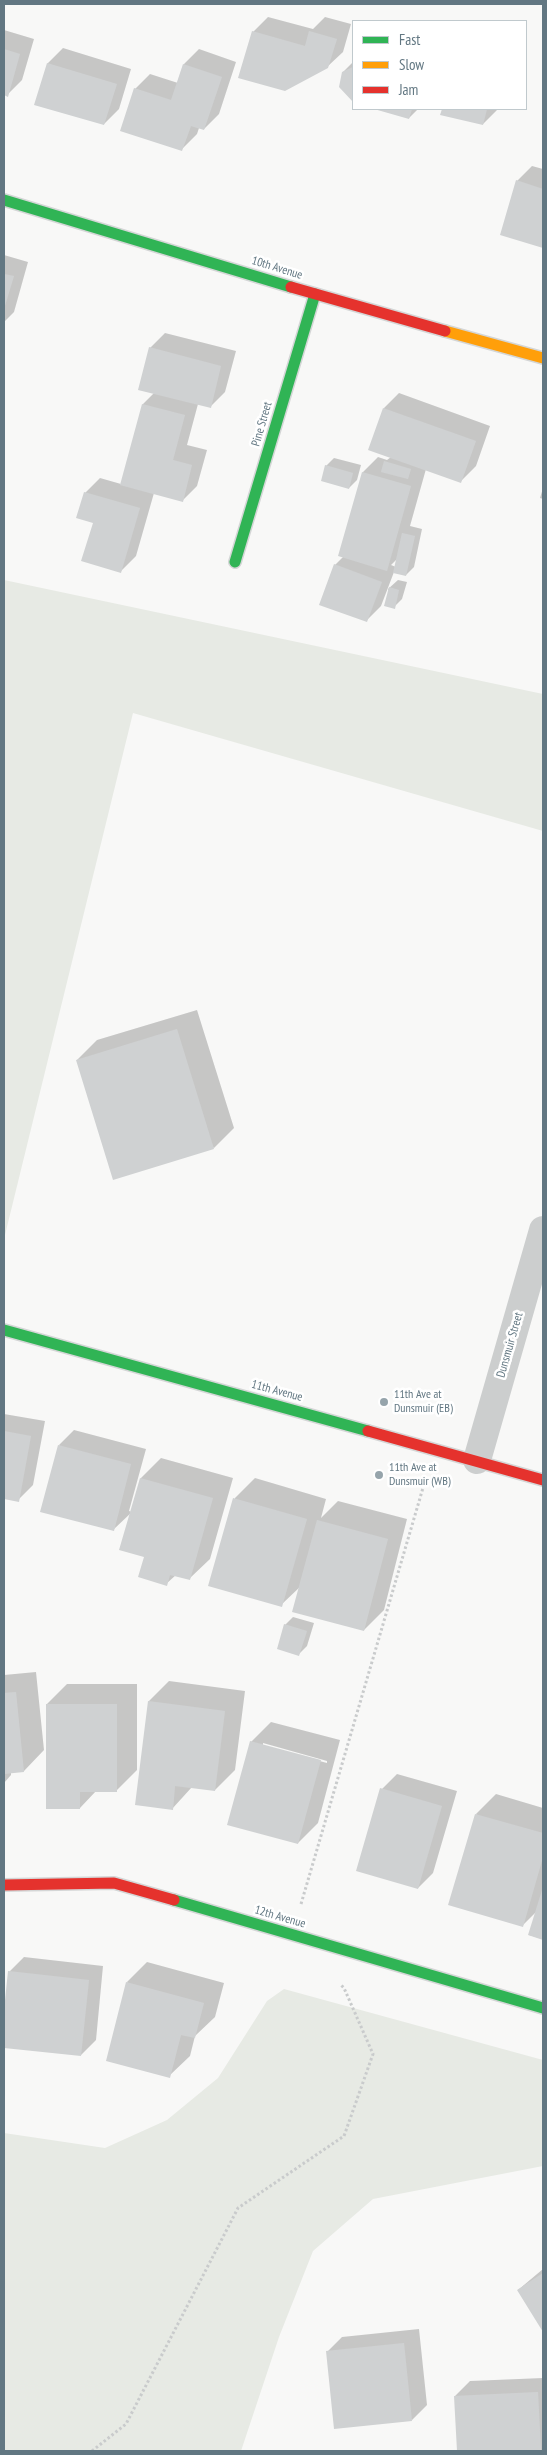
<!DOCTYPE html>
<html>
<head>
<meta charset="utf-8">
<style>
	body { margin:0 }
	#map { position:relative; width:547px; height:2455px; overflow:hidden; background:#f8f8f7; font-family:"PT Sans Narrow",sans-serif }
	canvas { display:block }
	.frame { position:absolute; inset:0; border:5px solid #627782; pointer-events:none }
	.legend { position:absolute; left:352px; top:20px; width:175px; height:90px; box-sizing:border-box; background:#fff; border:1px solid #c0c9cd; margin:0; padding:6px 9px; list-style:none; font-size:15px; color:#627782 }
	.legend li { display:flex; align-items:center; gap:10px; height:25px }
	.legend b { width:25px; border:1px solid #c0c9cd }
</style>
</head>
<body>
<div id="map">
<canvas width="547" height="2455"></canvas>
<div class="frame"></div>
<ul class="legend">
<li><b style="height:6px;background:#30b455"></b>Fast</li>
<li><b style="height:6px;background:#ff9f0a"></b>Slow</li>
<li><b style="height:6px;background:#e5322d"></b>Jam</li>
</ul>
</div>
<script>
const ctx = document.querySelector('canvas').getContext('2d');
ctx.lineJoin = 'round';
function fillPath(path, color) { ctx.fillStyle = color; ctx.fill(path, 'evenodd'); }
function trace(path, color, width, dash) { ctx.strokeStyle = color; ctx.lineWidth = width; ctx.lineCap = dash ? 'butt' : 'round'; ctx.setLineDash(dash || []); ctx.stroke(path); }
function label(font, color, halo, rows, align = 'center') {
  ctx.font = font + ' "PT Sans Narrow",sans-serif'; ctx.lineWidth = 5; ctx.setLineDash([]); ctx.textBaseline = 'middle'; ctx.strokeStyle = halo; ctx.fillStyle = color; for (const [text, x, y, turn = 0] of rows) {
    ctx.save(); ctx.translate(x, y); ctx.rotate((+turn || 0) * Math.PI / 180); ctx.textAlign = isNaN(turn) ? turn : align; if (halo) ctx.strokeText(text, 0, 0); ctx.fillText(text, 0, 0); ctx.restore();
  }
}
const green = new Path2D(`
	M4 580 543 694V831L133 713 4 1239Z
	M284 1989 543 2060V2166L373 2199 313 2251 279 2337 241 2451H4V2133L105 2148 167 2120 218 2078 267 2001Z`);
const shadow = new Path2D(`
	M268 17 313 29 325 17 351 24 343 52 327 67 253 32Z
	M4 30 34 39 22 80 7 95 4 94Z
	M63 48 131 69 119 109 104 124 36 104 48 63Z
	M199 49 236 62 219 114 204 129 199 128 197 134 182 149 135 89 150 74 178 83 184 64Z
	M353 62V100L340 87 343 72Z
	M377 109H418L409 118Z
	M443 109H498L483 124 442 114Z
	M532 166 543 169V247L501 234 517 181Z
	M4 255 28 262 14 312 4 322Z
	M165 333 236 351 225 392 210 407 198 404 187 445 207 450 197 486 182 501 154 493 136 556 121 571 94 522 85 493 100 478 121 484 143 404 154 393 150 348Z
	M399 393 490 426 476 466 461 481 426 469 410 526 422 529 414 567 406 575 394 572 381 606 366 621 335 565 343 557 339 555 363 472 378 457 387 460 391 457 384 408ZM398 558 396 567 391 565Z
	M334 458 361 465 357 480 349 488 326 466Z
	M543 488V499L540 498Z
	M398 580 407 582 402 599 394 607 388 589Z
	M197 1010 234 1128 214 1148 77 1060 97 1040Z
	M4 1414 45 1421 33 1485 18 1500 4 1498Z
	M74 1430 146 1449 129 1511 132 1512 113 1530 59 1445Z
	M161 1458 233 1478 210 1559 189 1579 176 1575 166 1584 145 1556 121 1549 141 1478Z
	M255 1478 326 1499 321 1518 338 1501 407 1519 384 1610 364 1630 301 1586 281 1605 210 1585 235 1498Z
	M293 1617 314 1623 307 1646 299 1654 285 1625Z
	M36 1672 44 1750 24 1771 11 1772V1775L4 1783V1675Z
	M169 1681 245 1691 235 1770 215 1790 192 1787 172 1809 149 1701Z
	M67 1684H137V1770L117 1790H97L80 1808 47 1704Z
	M271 1722 340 1740 318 1823 298 1843 251 1742ZM263 1743 327 1761V1763L263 1746Z
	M397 1774 457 1791 433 1873 418 1888 382 1789Z
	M496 1794 543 1808V1939L529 1935 537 1911 523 1925 476 1814Z
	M24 1957 103 1966 96 2040 81 2055 4 2047V2022L9 1972Z
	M147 1962 224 1983 215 2017 195 2036 190 2056 169 2076 127 1982Z
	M543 2269V2329L518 2290Z
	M419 2329 427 2405 412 2420 327 2352 342 2337Z
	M543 2378V2451H458L455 2396 470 2381Z`);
const building = new Path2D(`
	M252 31 305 46 309 31 337 39 328 68 285 91 238 78Z
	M4 49 20 54 8 97 4 95Z
	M47 63 117 84 104 125 34 105Z
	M183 64 222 77 204 130 191 126 182 151 120 131 134 88 171 100Z
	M353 67V102L339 87 342 72Z
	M374 109H412L409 119Z
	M442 109H487L483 125 440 115Z
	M516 180 543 189V248L500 235Z
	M4 274 14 276 4 309Z
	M149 347 221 366 211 408 138 390Z
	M142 404 185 415 173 460 192 465 183 502 120 485Z
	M383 408 476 441 461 483 368 450Z
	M384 461 411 469 408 479 381 472Z
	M325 465 353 473 349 489 321 481Z
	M362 472 411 486 387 571 338 556Z
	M84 492 140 508 121 573 81 561 93 523 76 518Z
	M402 533 415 536 406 576 393 573Z
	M334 564 382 582 367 622 319 605Z
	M389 587 399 590 395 609 384 606Z
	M177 1029 214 1149 113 1180 76 1060Z
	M4 1431 31 1436 19 1502 4 1499Z
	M58 1445 131 1464 114 1531 40 1512Z
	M140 1478 213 1498 190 1580 170 1575 167 1586 138 1577 144 1557 119 1550Z
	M233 1498 307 1519 282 1607 208 1586Z
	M317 1520 388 1539 364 1631 292 1612Z
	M284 1624 307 1631 299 1656 277 1649Z
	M16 1692 24 1772 4 1774V1693Z
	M148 1701 225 1711 215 1791 175 1786 173 1810 135 1805Z
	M46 1704H117V1792H80V1809H46Z
	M250 1741 321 1760 298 1844 227 1825Z
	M380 1788 442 1806 418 1889 356 1871Z
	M475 1814 543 1833V1857L523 1927 448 1905Z
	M543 1887V1940L528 1935Z
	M8 1971 89 1980 81 2056 4 2048V2010Z
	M126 1982 204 2003 195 2038 181 2035 170 2078 106 2061Z
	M543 2273V2332L517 2290Z
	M404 2343 412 2421 334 2429 326 2351Z
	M538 2392 541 2451H457L454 2396Z`);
const path = new Path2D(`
	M301 1904 425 1481
	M92 2451 126 2424 238 2208 344 2136 373 2054 344 1988 340 1984`);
const street = new Path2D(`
	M477 1460 543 1230`);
const fast = new Path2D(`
	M4 200 291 287
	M235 562 315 294
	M4 1330 368 1431
	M174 1900 543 2008`);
const slow = new Path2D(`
	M445 331 543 358`);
const jam = new Path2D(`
	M291 287 445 331
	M368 1431 543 1480
	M4 1885 114 1883 174 1900`);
const markers = [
	[384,1402,5,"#96a4ab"],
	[379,1475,5,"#96a4ab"]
];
const streetNames = [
	["10th Avenue",277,268,17],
	["Pine Street",262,424,-74],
	["Dunsmuir Street",510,1345,-74],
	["11th Avenue",277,1391,15],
	["12th Avenue",280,1917,16]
];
const poiNames = [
	["11th Ave at",394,1395],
	["Dunsmuir (EB)",394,1409],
	["11th Ave at",389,1468],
	["Dunsmuir (WB)",389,1482]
];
fillPath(green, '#e7eae4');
fillPath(shadow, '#0003');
fillPath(building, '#cfd1d2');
trace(fast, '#d4d6d6', 14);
trace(slow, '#d4d6d6', 14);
trace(jam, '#d4d6d6', 14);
trace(path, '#c9cbcc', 3, [2.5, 2.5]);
trace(street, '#cccece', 28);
trace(fast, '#30b455', 11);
trace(slow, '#ff9f0a', 11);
trace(jam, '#e5322d', 11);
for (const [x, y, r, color] of markers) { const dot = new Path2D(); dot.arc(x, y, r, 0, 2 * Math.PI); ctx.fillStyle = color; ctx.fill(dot); trace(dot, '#fff', 2); }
label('12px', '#627782', '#fff', streetNames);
label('12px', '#627782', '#fff', poiNames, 'left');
</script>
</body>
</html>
